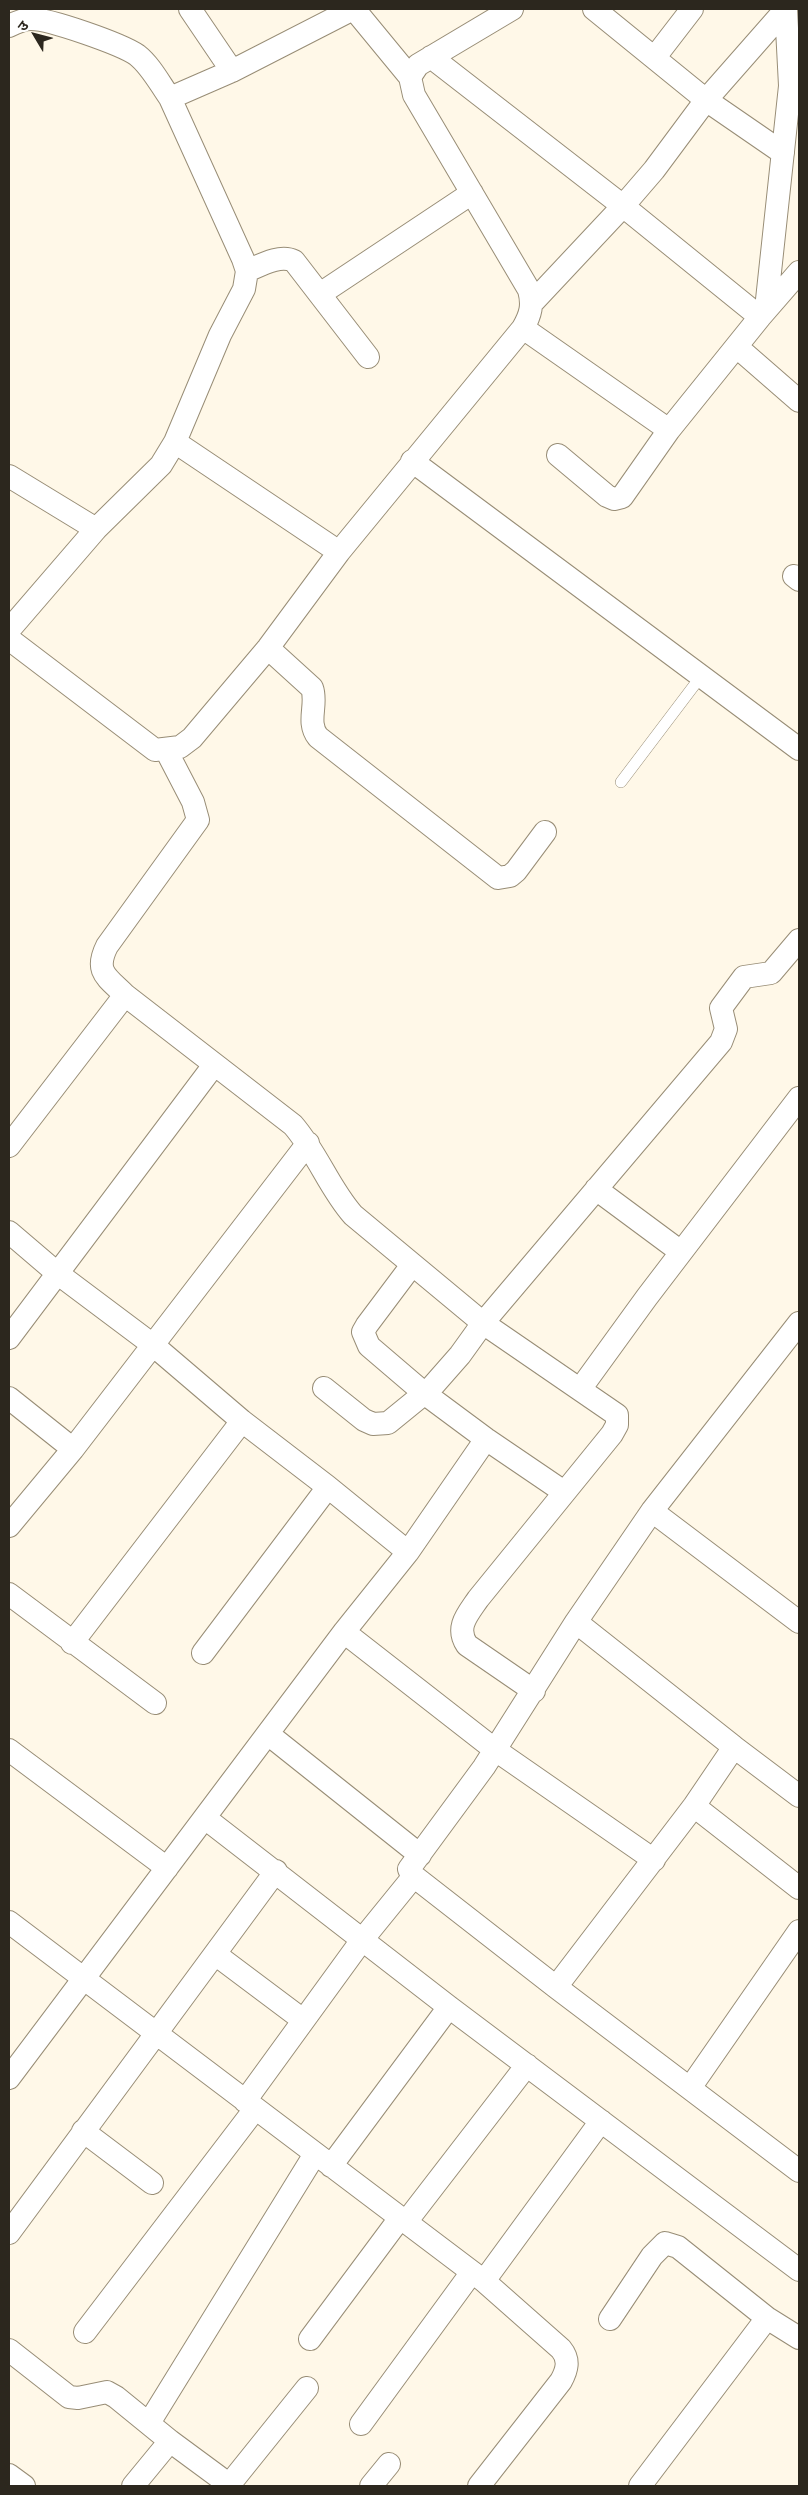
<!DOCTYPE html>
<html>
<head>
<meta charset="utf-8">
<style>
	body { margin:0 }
	#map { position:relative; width:808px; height:2495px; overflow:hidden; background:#fff8e8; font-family:Cabin,"Noto Sans Devanagari",sans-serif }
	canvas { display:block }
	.frame { position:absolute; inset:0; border:10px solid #2c271e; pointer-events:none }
	.north { position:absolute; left:10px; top:10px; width:50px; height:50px; -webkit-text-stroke:4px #fff; paint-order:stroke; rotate:307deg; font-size:14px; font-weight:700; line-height:20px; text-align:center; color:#2c271e }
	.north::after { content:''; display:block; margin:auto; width:18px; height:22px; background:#2c271e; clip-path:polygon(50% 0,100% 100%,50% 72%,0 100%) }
</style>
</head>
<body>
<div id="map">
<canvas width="808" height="2495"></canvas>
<div class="frame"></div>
<div class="north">उ</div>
</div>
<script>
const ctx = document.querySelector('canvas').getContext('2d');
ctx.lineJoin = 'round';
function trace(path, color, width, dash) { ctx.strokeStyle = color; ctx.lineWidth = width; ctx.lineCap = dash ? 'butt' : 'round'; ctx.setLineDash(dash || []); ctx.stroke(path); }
const service = new Path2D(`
	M621 782 702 675`);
const minor = new Path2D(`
	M190 9 232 71
	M354 9 410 77
	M594 9 706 100 783 153
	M9 26C15 23 24 19 31 19 50 19 121 44 137 55 151 66 160 84 170 98L232 71 353 9
	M431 57 623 206 760 317
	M655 57 692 9
	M247 271C261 265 280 254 294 261L368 357
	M320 294 472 193
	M532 303 623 206 654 170 706 100 786 9
	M766 309 790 86 786 9
	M523 328 669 430
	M737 347 799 401
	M175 442 339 552
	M558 455 607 496 614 499 622 497 669 430 760 317 799 272
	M412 461 799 749
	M9 476 96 529
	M794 576 799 580
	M9 630 96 529 161 465 175 442 220 335 244 289 247 271 243 259 170 98
	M9 639 155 750 180 747 192 738 268 648 339 552 523 328C531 314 533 305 529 290L414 95 410 77 418 65 512 9
	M268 648 312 688C318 704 306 722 318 737L498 878 510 876 516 871 545 832
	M166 750 193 802 198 820 107 946C94 972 107 977 125 995L293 1125C318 1154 329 1188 353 1215L483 1323 617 1415V1425L612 1434 478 1599C468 1614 455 1627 467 1645L534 1691
	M9 1146 125 995
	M596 1189 681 1252
	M9 1232 57 1273 153 1345 242 1421 328 1487 408 1552
	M412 1265 367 1325 363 1332 369 1346 424 1393 486 1439 564 1492
	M799 1323 652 1511 576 1622 484 1767 409 1869 411 1874 556 1987 799 2171
	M9 1338 214 1065
	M324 1388 364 1420 373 1424 388 1423 431 1388 460 1355 483 1323 721 1042 726 1029 721 1008 744 977 771 973 799 940
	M581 1388 647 1297 799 1098
	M9 1398 73 1449
	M652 1511 799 1622
	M9 1526 73 1449 308 1143
	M9 1594 155 1703
	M576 1622 734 1747 799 1796
	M344 1632 494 1749 654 1860
	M72 1643 242 1421
	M203 1653 328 1487
	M268 1734 420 1855
	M9 1750 167 1868
	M694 1806 799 1888
	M205 1818 449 2007 799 2270
	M9 1922 484 2281 561 2349C570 2360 567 2370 561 2381L479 2486
	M215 1954 303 2020
	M556 1987 694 1806 734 1747
	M9 2078 344 1632 408 1552 486 1439
	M690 2088 799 1931
	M245 2101 362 1940 414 1876
	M83 2131 152 2183
	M331 2166 449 2007
	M406 2222 527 2065
	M9 2233 276 1871
	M484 2281 601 2121
	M610 2319 652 2256 665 2243 678 2247 767 2318 799 2338
	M85 2332 255 2109
	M310 2339 400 2218
	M9 2350 69 2397 78 2398 107 2392 116 2397 170 2441 231 2486
	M149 2423 315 2154
	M361 2424 472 2272
	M9 2475 24 2486
	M229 2485 307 2388
	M133 2486 170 2441
	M371 2486 389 2464
	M640 2486 767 2318`);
trace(service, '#988d76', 12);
trace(minor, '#988d76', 24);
trace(service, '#fff', 11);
trace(minor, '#fff', 22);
</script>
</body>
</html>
